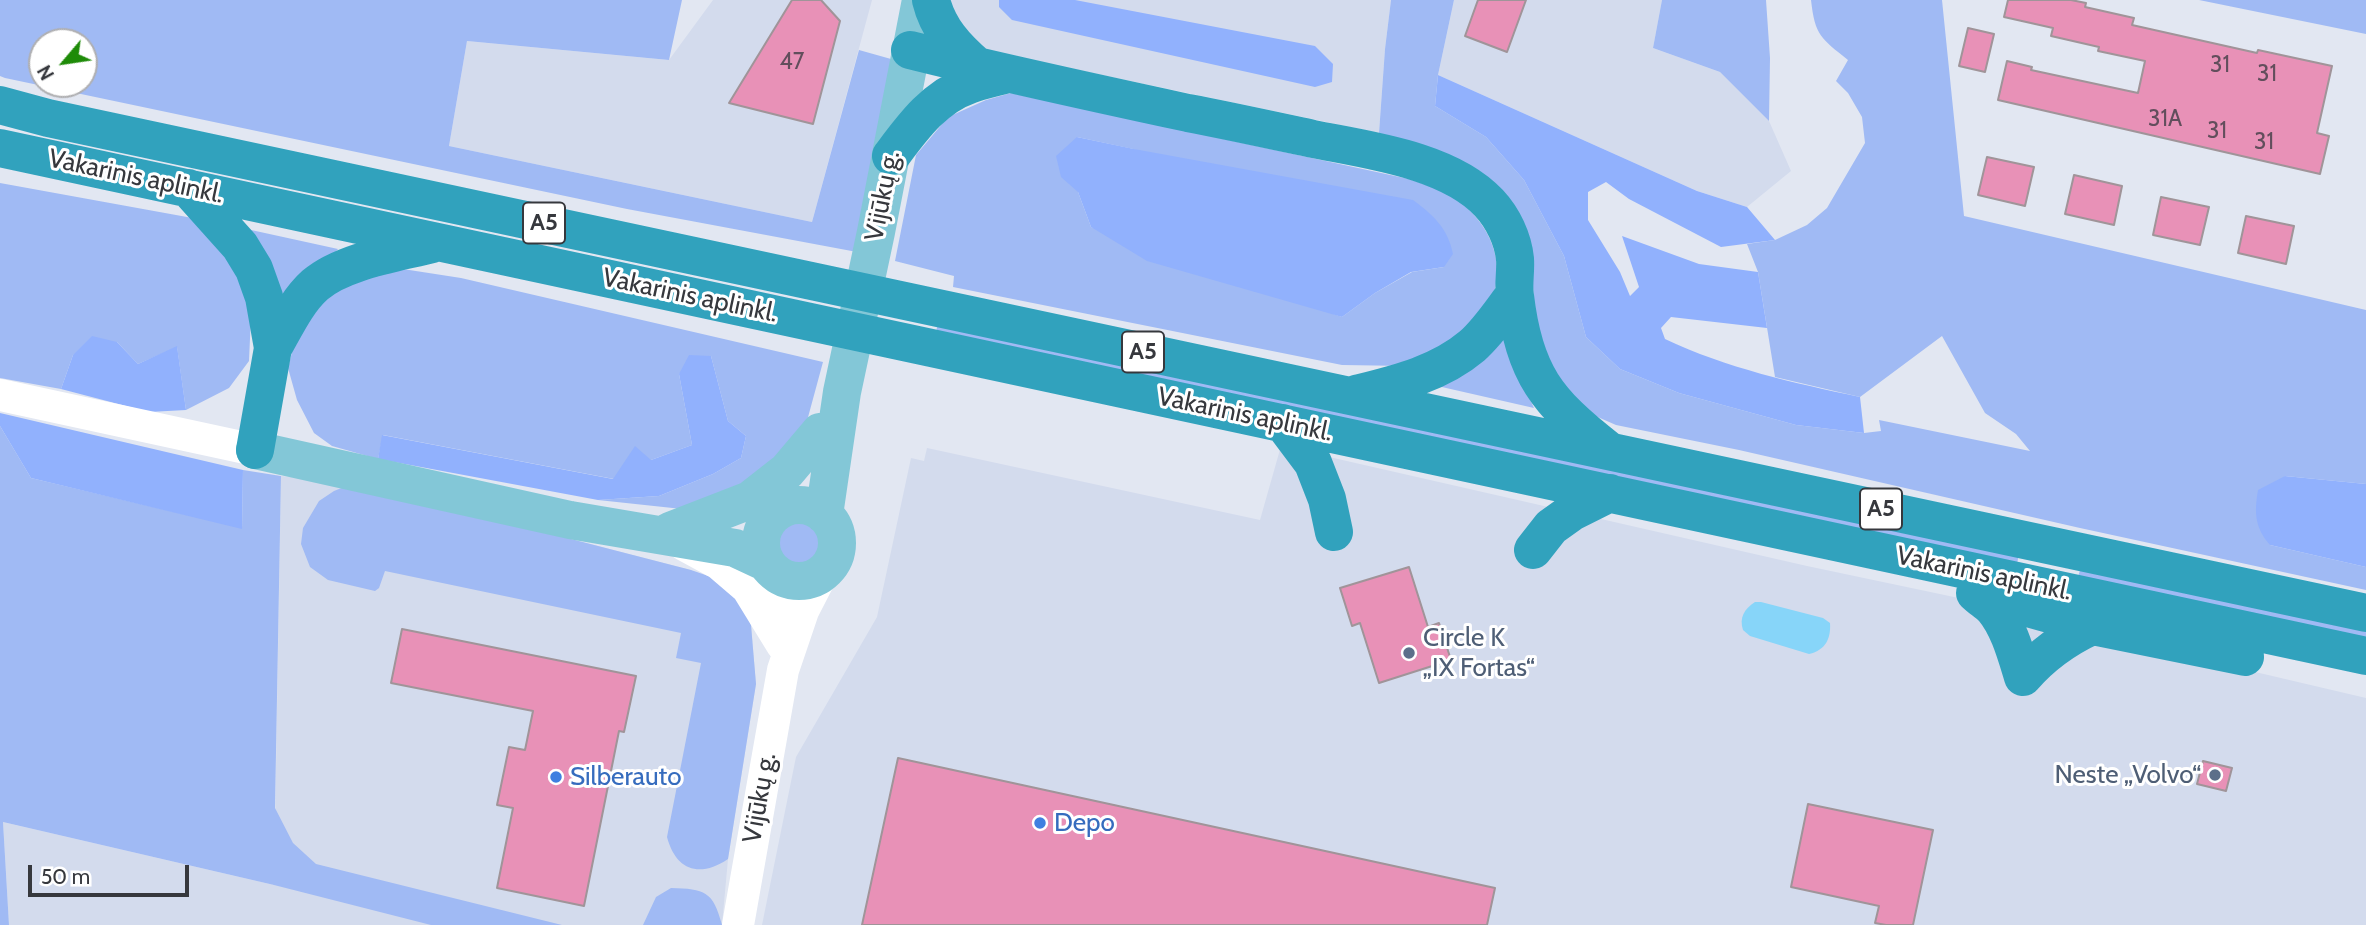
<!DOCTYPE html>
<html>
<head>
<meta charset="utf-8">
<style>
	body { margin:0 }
	#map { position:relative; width:2366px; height:925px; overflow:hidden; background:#e2e7f2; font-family:Cabin,sans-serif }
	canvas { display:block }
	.north { position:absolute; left:28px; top:28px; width:70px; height:70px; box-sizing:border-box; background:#fff; border:2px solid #afafb1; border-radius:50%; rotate:241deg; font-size:19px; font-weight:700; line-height:28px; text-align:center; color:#36383d }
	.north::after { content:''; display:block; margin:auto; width:24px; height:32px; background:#1e8b08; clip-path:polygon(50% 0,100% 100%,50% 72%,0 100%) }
	.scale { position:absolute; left:28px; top:865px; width:161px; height:32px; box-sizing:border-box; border:4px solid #36383d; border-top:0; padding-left:9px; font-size:21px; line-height:24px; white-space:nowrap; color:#36383d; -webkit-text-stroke:5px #fff; paint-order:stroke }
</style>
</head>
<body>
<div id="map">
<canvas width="2366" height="925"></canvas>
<div class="north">N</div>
<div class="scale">50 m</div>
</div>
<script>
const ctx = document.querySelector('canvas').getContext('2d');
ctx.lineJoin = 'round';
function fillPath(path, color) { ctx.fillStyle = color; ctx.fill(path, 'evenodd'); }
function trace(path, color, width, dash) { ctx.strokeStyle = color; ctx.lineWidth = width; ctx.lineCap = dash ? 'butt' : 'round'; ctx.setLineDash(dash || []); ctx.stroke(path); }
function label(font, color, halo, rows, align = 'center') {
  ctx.font = font + ' Cabin,sans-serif'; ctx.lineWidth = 6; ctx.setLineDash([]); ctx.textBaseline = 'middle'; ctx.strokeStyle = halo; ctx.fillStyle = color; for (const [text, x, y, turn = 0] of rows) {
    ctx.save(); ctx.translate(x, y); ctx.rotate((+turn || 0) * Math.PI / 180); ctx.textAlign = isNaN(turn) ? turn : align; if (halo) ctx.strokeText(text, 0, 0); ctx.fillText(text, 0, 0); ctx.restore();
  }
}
const built = new Path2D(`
	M713 0H872L812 222 449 146 467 41 669 60Z
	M947 0H1391L1385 49 1379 133 1001 54 977 47Z
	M1454 0H1662L1653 48 1720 72 1769 121 1791 171 1747 207 1697 191 1438 75Z
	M1281 446 1807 566 1954 597 2119 640 2366 698V925H762L796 757 877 617 911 458 924 461 927 448 1260 520Z
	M281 476 354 483 691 570 751 625 756 684 728 859 722 925H9L3 822 274 885Z`);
const green = new Path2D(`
	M0 0H682L669 60 467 41 449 146 812 222 859 50 891 59 857 252 627 209 5 78 0 76ZM42 42H84V84H42Z
	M1391 0H1454L1438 75 1435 106 1486 137 1524 180 1564 256 1586 337 1620 369 1679 393 1796 425 1864 433 1881 431 1879 420 2030 451 2016 434 1985 413 1942 336 1860 397 1775 377 1758 272 1747 244 1775 240 1807 225 1827 208 1865 143 1862 117 1848 93 1836 81 1848 60C1821 38 1815 36 1811 0H1942L1964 216 2366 310V484L2285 476 2270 545 2366 567V590L2080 528 1739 450 1616 425 1577 408 1537 351 1531 254 1379 133 1385 49Z
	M1662 0H1766L1770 58 1769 121 1720 72 1653 48Z
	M2199 0H2366V34Z
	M1011 93 1409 179C1421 183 1433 187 1445 192 1473 207 1496 236 1497 269 1498 287 1490 305 1484 321L1407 366 1342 365 953 287 954 276 895 261 916 155 948 117 986 100ZM1077 137 1133 149 1444 267 1412 272 1375 293 1342 317 1091 227 1078 192Z
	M0 183 198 219 237 267 251 316 249 361 229 388 186 410 177 347 138 364 117 342 73 355 61 389 0 378Z
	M242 228 338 249 275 322Z
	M390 267 461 278 823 362 807 421 759 482 682 509 598 500 659 496 713 474 741 458 746 436 728 421 711 356 679 374 692 445 651 460 614 479 383 435 378 459 332 446 314 433 297 400 288 368 295 340 335 286Z
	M938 321 2019 552 2017 565 936 333Z
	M1507 335 1518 374 1534 408 1433 385Z
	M0 426 31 478 242 528 243 470 281 476 275 808 293 843 316 864 562 925H431L274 885 3 822 9 925H0Z
	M354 483 691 570 720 580 740 597 751 625 756 684 728 859C700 878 676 871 667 837L701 663 676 658 681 633 385 571 379 588 375 591 328 580 310 567 301 544 303 528 319 501 334 491Z
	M778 543a21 21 0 1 1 42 0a21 21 0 1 1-42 0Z
	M2081 567 2366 630V642L2077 580Z
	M671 888C705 889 713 891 722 925H643L656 897Z`);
const forest = new Path2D(`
	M999 0H1075L1315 46 1333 64 1332 82 1315 87 1012 20 999 7Z
	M1438 75 1697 191 1747 207 1775 240 1721 247 1629 199 1606 182 1588 192V220L1620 272 1630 296 1639 287 1622 236 1699 264 1758 272 1767 328 1671 317 1661 328 1665 339C1726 368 1794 383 1860 397L1864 433 1796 425 1679 393 1620 369 1586 337 1564 256 1524 180 1486 137 1435 106Z
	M1077 137 1134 149 1413 200C1433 215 1448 228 1453 254L1444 267 1411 272 1375 293 1342 317 1147 261 1091 227 1078 192 1061 177 1056 156Z
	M92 336 117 342 138 364 177 346 186 410 149 412 61 389 73 355Z
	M689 355 711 356 728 421 746 436 741 458 713 474 659 496 598 500 378 459 382 435 613 479 635 446 651 460 692 445 679 374Z
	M0 413 243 470 242 529 31 478 0 426Z
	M2285 476 2366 484V567L2270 545C2255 528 2254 513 2258 490Z`);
const water = new Path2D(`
	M1755 602H1761L1823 618 1830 623C1831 638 1826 650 1809 654L1750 636 1743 630C1739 618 1744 609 1755 602Z`);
const building = new Path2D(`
	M792 0H821L840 21 813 124 729 103Z
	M1478 0H1526L1507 52 1465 36Z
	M2008 0H2071L2086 3 2085 7 2134 18 2132 25 2257 53 2258 50 2332 66 2317 133 2329 136 2320 174 1998 100 2007 61 2032 67 2031 70 2138 93 2145 61 2098 51 2099 47 2051 36 2053 28 2004 17Z
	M1968 28 1994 34 1985 72 1959 66Z
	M1987 157 2034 167 2025 206 1978 195Z
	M2074 175 2122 186 2114 225 2065 214Z
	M2161 197 2209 207 2200 245 2153 235Z
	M2246 216 2294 226 2286 264 2238 253Z
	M1409 567 1428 627 1439 623 1451 660 1379 683 1360 623 1352 626 1340 588Z
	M402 629 636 676 624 732 619 731 584 906 497 888 513 808 497 805 509 747 525 750 533 711 391 683Z
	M898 758 1495 888 1487 925H862Z
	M2203 761 2232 768 2226 791 2197 784Z
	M1808 804 1933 830 1913 925H1886L1875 923 1879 906 1791 887Z`);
const minor = new Path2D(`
	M0 395 255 450
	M684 545 719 564 747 588 782 645
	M773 572 781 634
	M738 925 783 670 803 611 822 574`);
const major = new Path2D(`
	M255 450 570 520 735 548 765 562
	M761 543a38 38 0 1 1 76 0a38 38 0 1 1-76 0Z
	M824 515 842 392 876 232 921 0
	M670 531 750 500 787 471 820 432`);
const highway = new Path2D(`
	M931 0C938 29 956 48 978 67
	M910 50C1002 73 1095 93 1188 113 1230 121 1271 130 1313 139 1368 150 1449 160 1489 203 1503 218 1513 239 1515 259 1516 272 1513 284 1515 296 1524 374 1547 402 1607 449
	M0 105 48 118 2366 613
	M0 148 2366 656
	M891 156C912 128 934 97 969 85 981 80 994 78 1007 74
	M188 188 240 246 254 269 264 297 273 348 255 450
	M273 348C285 327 297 301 315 285 343 261 397 253 432 244
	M1356 394C1396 384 1439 374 1472 346 1489 331 1501 312 1514 295
	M1283 423 1313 463 1327 499 1334 532
	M1533 550 1551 527 1572 512 1610 493
	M1975 593C1980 598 1988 603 1993 608 2009 627 2016 654 2023 677
	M2017 605 2092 626 2245 657
	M2023 677C2043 654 2064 639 2092 626`);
const markers = [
	[1409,653,7,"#5c6f8a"],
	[2215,775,7,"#5c6f8a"],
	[556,777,7,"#3f7fe0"],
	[1040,823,7,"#3f7fe0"]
];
const numberNames = [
	["47",792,62],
	["31",2220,65],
	["31",2267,74],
	["31A",2165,119],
	["31",2217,131],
	["31",2264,142]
];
const shields = [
	[544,223,42],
	[1143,352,42],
	[1881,509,42]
];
const shieldNames = [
	["A5",544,223],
	["A5",1143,352],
	["A5",1881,509]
];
const streetNames = [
	["Vakarinis aplinkl.",136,177,12],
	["Vijūkų g.",883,196,-79],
	["Vakarinis aplinkl.",690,296,12],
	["Vakarinis aplinkl.",1245,415,12],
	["Vakarinis aplinkl.",1984,574,12],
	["Vijūkų g.",760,798,-80]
];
const serviceNames = [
	["Circle K",1423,638],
	["„IX Fortas“",1423,668],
	["Neste „Volvo“",2201,775,"right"]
];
const shopNames = [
	["Silberauto",570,777],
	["Depo",1054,823]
];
fillPath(built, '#d3dbed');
fillPath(green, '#a0baf4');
fillPath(forest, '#91b1fd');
fillPath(water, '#87d5f9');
fillPath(building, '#e891b7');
trace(building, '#a09499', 2);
trace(minor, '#fff', 32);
trace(major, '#83c7d7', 38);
trace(highway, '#31a2bd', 38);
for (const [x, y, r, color] of markers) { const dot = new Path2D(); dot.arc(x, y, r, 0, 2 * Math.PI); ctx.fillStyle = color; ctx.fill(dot); trace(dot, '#fff', 2.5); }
label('23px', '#624e5c', null, numberNames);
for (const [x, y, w] of shields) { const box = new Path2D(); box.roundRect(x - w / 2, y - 20.5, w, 41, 5); ctx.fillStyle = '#fff'; ctx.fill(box); trace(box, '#36383d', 2); }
label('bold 24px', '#36383d', null, shieldNames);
label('26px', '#36383d', '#fff', streetNames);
label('26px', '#4e5e75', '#fff', serviceNames, 'left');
label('26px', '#366cbe', '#fff', shopNames, 'left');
</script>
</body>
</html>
